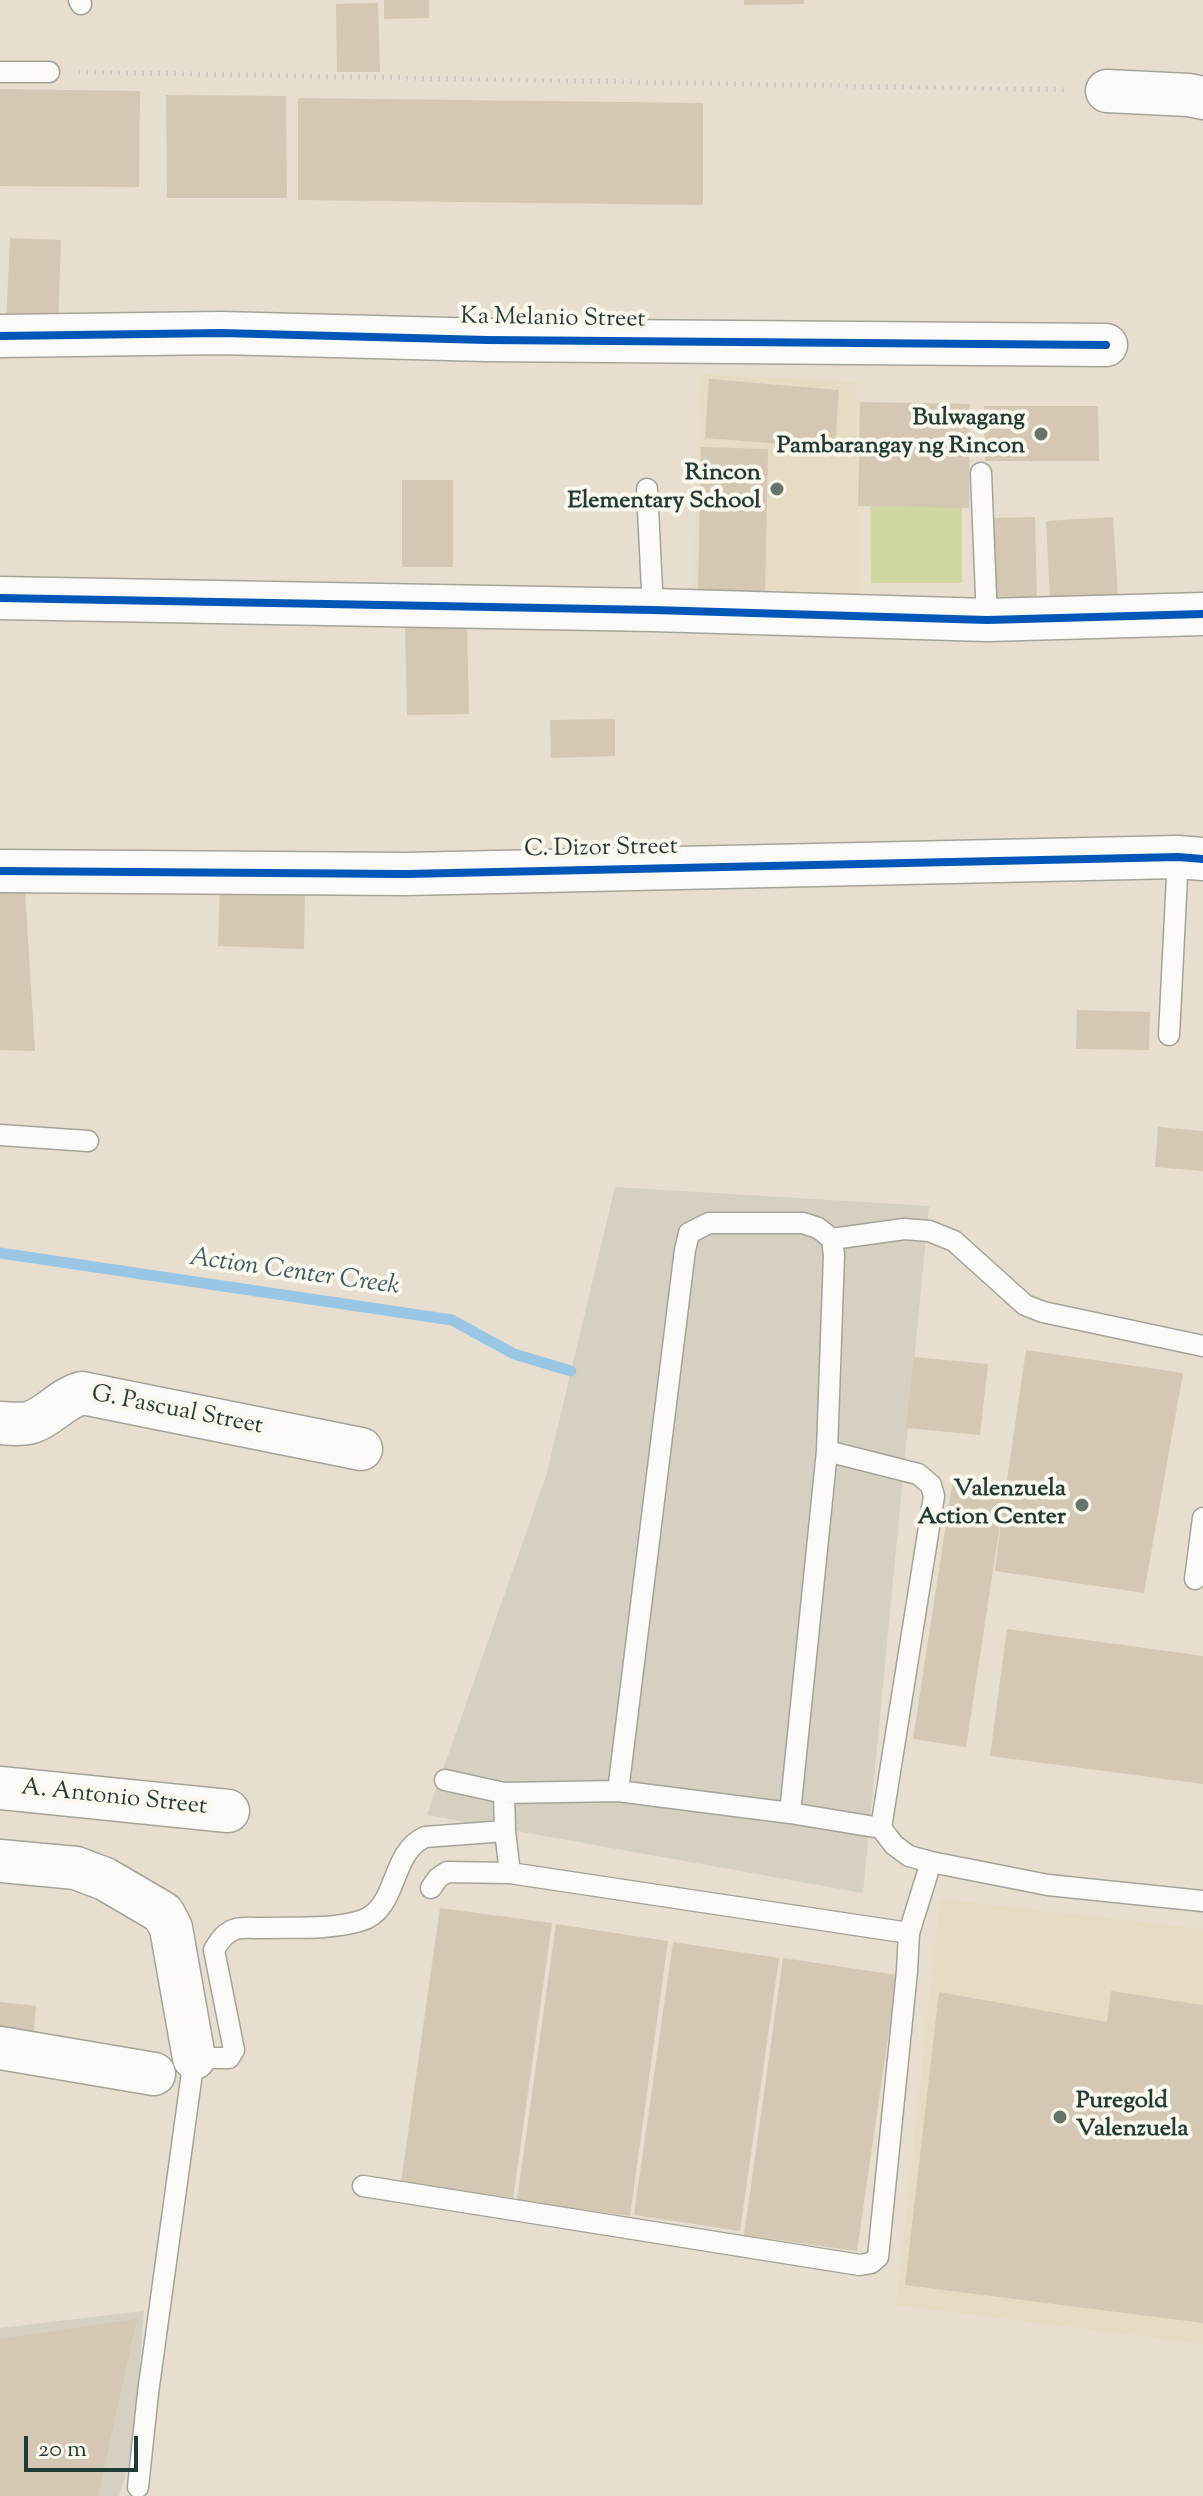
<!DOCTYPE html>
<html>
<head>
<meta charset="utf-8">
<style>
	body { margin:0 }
	#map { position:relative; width:1203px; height:2496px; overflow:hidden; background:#e7decf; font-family:"Sorts Mill Goudy",serif }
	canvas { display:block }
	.scale { position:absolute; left:24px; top:2436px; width:114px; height:36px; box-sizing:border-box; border:4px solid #1f3d34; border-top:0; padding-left:10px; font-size:24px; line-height:28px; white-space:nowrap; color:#1f3d34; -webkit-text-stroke:6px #fbf7ec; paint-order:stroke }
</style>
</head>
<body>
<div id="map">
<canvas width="1203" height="2496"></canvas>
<div class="scale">20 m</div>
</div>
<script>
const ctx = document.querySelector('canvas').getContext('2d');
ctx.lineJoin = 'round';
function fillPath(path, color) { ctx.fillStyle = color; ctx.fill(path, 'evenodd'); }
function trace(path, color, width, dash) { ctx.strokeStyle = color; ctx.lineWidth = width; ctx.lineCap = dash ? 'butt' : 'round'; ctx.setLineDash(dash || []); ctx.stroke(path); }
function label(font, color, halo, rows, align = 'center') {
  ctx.font = font + ' "Sorts Mill Goudy",serif'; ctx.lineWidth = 8; ctx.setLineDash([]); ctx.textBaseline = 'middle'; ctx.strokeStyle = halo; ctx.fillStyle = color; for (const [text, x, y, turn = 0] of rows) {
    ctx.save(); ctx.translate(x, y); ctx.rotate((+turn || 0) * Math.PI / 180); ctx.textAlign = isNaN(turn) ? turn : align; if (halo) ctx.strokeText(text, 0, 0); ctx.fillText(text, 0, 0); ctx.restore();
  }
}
const built = new Path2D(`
	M701 374 856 382 858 596 693 599Z
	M940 1899 1203 1929V2344L896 2305Z`);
const industrial = new Path2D(`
	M615 1187 929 1206 863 1893 427 1815 546 1476Z
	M144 2311 133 2451 119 2496H0V2328Z`);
const green = new Path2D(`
	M870 412 962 413V583H871Z`);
const stream = new Path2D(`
	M0 1253 452 1320 514 1354 571 1371`);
const building = new Path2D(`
	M384 0H429V18L384 19Z
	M744 0H804V4L744 5Z
	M378 3 380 72H337L336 4Z
	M0 89 140 91 139 187 0 186Z
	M166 95 286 96 287 198H167Z
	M298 98 703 103V205L298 200Z
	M10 238 61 240 58 326 6 324Z
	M709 379 839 390 835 448 705 438Z
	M860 402 970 404 969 508 858 506Z
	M984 406H1098L1099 461H985Z
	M701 447 768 449 765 594 698 592Z
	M402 480H453V567H402Z
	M1035 517 1037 606H995L993 518Z
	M1113 517 1118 596 1050 599 1046 521Z
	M467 624 469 714 407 715 405 625Z
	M615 719V756L551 758 550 720Z
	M0 890 25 891 35 1051 0 1050Z
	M220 890 305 892 304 949 218 946Z
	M1077 1010 1150 1012 1149 1050 1076 1049Z
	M1158 1127 1203 1131V1171L1155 1167Z
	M1026 1350 1183 1373 1144 1593 995 1571 1003 1505 966 1747 913 1739 952 1485 1005 1493Z
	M914 1357 988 1364 980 1435 906 1428Z
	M1007 1629 1203 1656V1784L990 1756Z
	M440 1908 552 1923 513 2198 401 2182Z
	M556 1924 668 1941 630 2216 517 2200Z
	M673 1942 779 1958 740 2231 634 2215Z
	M783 1958 897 1975 857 2251 744 2235Z
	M1111 1991 1203 2005V2323L905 2285 939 1992 1107 2022Z
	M0 2002 36 2006 33 2041 0 2038Z
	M137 2319 98 2496H0V2339Z`);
const path = new Path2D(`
	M78 72 1068 90`);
const service = new Path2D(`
	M79 0 81 4
	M0 72H49
	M981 473 987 620
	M647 489 653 610
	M1169 1035 1178 857
	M0 1135 88 1141
	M832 1239 904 1229 929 1231 954 1241 1025 1305 1043 1312 1203 1346
	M827 1451 918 1474 931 1485 934 1496 881 1828
	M1195 1579 1203 1518
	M445 1780 504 1793 618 1791 790 1813 881 1828 894 1845 909 1856 931 1862 1048 1885 1203 1901
	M618 1791 685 1250 689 1233 709 1223H803L818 1228 832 1239 834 1255 827 1451 790 1813
	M431 1888 438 1878 447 1872 510 1873
	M909 1933 931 1862
	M363 2186 860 2265 871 2263 878 2257 907 1971 909 1933 510 1873 505 1831 504 1793
	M138 2487 148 2393 194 2058H229L234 2050 214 1950C219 1941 225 1932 236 1929 243 1927 253 1928 260 1928 292 1927 329 1930 360 1921 399 1910 389 1853 425 1837L505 1831`);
const minor = new Path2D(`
	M1107 91 1189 95 1203 98
	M0 336 221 333 487 340 1106 345
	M0 598 653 610 987 620 1203 614
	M0 871 406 874 1178 857 1203 859
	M0 1423C11 1424 22 1425 32 1422 51 1415 61 1399 82 1393L361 1449
	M0 1788 228 1811
	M0 1861 76 1868 105 1879 163 1913 171 1928 194 2058
	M0 2048 154 2074`);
const cycleway = new Path2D(`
	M0 336 221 333 487 340 1106 345
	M0 598 653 610 987 620 1203 614
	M0 871 406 874 1178 857 1203 859`);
const markers = [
	[1041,434,8,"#65756a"],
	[777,489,8,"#65756a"],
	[1082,1505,8,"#65756a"],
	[1060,2117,8,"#65756a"]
];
const streetNames = [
	["Ka Melanio Street",553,320,1],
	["C. Dizor Street",601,850,-1],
	["G. Pascual Street",177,1412,11],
	["A. Antonio Street",114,1799,6]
];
const poiNames = [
	["Bulwagang",1025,420],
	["Pambarangay ng Rincon",1025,448],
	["Rincon",761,475],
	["Elementary School",761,503],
	["Valenzuela",1066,1491],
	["Action Center",1066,1519],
	["Puregold",1076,2103,"left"],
	["Valenzuela",1076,2131,"left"]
];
const waterNames = [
	["Action Center Creek",294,1274,8]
];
fillPath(built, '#e6dcc3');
fillPath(industrial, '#d5d0c2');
fillPath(green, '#ced8a0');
trace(stream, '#98c6e4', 11);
fillPath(building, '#d4c7b4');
trace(service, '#a4a399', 23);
trace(minor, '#a4a399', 45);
trace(path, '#cacac6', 5, [2, 6]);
trace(service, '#fbfaf8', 20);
trace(minor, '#fbfaf8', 42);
trace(cycleway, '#0057b8', 8);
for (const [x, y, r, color] of markers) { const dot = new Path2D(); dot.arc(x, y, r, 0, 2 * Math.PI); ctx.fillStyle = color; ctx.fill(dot); trace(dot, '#fbf7ec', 3); }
label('24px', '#1f3d34', '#fbf7ec', streetNames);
label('bold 24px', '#1f3d34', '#fbf7ec', poiNames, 'right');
label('italic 26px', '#355d62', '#fbf7ec', waterNames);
</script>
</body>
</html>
